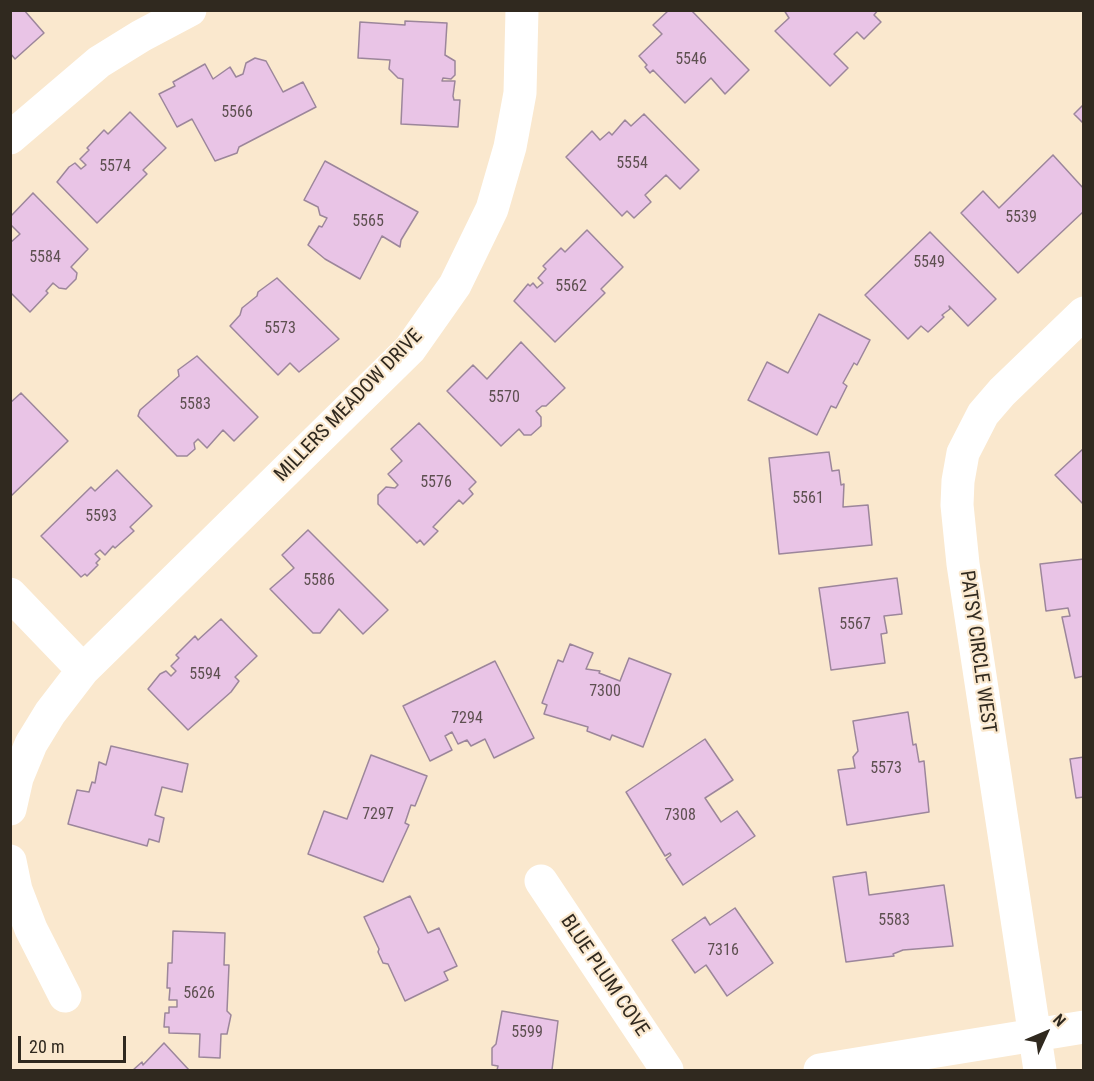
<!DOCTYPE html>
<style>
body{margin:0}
#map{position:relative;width:1094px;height:1081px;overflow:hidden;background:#fae8ce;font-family:"Roboto Condensed",sans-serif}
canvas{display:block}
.frame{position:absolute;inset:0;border:12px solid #30291f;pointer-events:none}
.north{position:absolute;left:1016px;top:1003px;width:60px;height:60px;-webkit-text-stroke:4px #fae8ce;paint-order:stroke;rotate:46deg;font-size:16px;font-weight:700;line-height:24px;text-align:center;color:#30291f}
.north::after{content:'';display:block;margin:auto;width:21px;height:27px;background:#30291f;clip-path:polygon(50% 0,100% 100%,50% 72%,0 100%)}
.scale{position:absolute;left:18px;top:1036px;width:108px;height:27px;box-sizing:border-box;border:3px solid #30291f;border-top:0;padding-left:8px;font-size:18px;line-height:21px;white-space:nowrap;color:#30291f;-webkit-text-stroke:4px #fae8ce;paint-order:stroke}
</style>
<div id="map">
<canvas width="1094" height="1081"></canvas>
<div class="frame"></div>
<div class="north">N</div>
<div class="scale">20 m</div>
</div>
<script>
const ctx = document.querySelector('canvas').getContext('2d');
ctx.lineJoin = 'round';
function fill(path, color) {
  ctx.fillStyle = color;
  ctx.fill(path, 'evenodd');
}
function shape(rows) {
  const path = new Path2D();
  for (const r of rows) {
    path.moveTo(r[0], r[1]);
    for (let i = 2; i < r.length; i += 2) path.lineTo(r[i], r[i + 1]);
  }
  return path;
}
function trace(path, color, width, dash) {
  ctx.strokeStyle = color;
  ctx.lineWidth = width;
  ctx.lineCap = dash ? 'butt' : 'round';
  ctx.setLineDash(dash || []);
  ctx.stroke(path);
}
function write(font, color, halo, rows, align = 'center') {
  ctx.font = font + ' "Roboto Condensed",sans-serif';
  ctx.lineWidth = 4.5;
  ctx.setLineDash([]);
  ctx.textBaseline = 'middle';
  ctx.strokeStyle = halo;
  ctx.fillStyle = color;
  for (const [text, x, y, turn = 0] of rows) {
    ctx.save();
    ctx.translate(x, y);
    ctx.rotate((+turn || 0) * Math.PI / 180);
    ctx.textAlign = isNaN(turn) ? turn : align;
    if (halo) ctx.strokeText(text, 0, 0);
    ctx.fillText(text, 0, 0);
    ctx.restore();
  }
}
const building = shape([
 [10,10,24,10,44,33,15,59,10,53,10,10],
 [669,10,691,10,749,70,725,94,711,78,685,103,653,70,650,73,645,67,647,65,639,56,662,34,653,25,669,10],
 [878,10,874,15,881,22,864,39,857,32,834,54,848,68,830,86,775,31,789,18,784,10,878,10],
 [405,21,447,23,445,55,455,61,455,75,451,79,443,78,442,81,455,81,453,96,454,100,460,100,458,127,401,124,403,79,398,78,389,69,390,60,358,58,360,22,405,25,405,21],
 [255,58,266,61,283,92,303,82,316,107,239,147,237,153,215,161,192,119,177,127,159,94,175,86,173,82,205,64,213,79,230,67,236,77,243,74,246,63,255,58],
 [1084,104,1084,124,1074,114,1084,104],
 [130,112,166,148,143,170,147,174,97,223,57,182,69,167,75,163,81,169,86,165,80,159,89,150,87,148,104,130,108,134,130,112],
 [644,114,699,170,680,189,666,175,645,195,651,202,634,218,627,211,622,216,566,157,592,131,600,140,609,132,612,135,625,120,631,126,644,114],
 [1053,155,1084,189,1084,211,1018,273,961,213,983,191,999,208,1053,155],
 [325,161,418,212,401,240,400,247,382,236,360,279,325,259,308,245,319,226,322,227,327,218,320,215,318,207,304,200,325,161],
 [33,193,88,249,71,267,77,273,76,279,66,289,59,288,53,283,46,291,48,293,30,312,10,292,10,243,20,234,10,224,10,217,33,193],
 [587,230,623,267,601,289,605,293,555,342,514,301,528,284,530,286,533,283,537,288,543,283,538,278,546,269,543,266,561,248,565,252,587,230],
 [930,232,996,299,968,326,949,306,950,309,942,315,944,317,928,332,921,326,908,339,865,295,930,232],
 [277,278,339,339,299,372,290,363,278,375,230,326,240,315,242,308,257,296,258,292,277,278],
 [819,314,870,340,857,365,854,363,843,383,847,386,836,408,831,406,817,435,748,400,767,362,788,373,819,314],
 [521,342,565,388,546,406,542,406,536,411,541,417,541,426,531,435,524,435,519,429,501,446,447,391,473,365,487,379,521,342],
 [197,356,258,417,234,441,223,430,207,448,198,439,194,443,195,449,187,456,177,456,138,416,140,410,179,376,178,370,197,356],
 [21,393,68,441,10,497,10,403,21,393],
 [419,423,476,482,469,489,473,494,463,504,459,500,433,527,438,531,424,545,420,540,417,543,378,504,378,495,386,487,395,488,398,485,388,474,402,461,391,449,419,423],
 [1084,448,1084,505,1055,475,1084,448],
 [829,452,832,471,839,470,841,485,844,484,843,507,868,505,872,545,779,554,769,458,829,452],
 [117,470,152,506,130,527,134,531,115,548,113,546,105,555,100,550,95,554,100,559,96,563,98,565,87,576,85,574,81,577,41,536,91,487,95,491,117,470],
 [308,530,388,610,363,634,339,609,320,633,313,633,270,589,294,568,282,555,308,530],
 [1084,559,1084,676,1075,678,1062,617,1070,616,1068,608,1046,611,1040,564,1084,559],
 [897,578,902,614,884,616,887,633,881,634,885,663,831,670,819,588,897,578],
 [221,619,257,656,235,677,239,681,231,692,188,730,148,689,160,674,166,671,171,676,176,671,171,666,179,658,176,655,195,636,198,640,221,619],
 [570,644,593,653,586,669,600,671,599,673,620,681,629,658,671,674,643,747,612,735,610,740,587,731,588,727,544,714,547,705,542,703,558,660,563,662,570,644],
 [495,661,534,738,494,758,485,739,471,746,467,740,458,744,452,732,445,736,452,750,430,761,403,706,495,661],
 [908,712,913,745,916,744,919,762,924,761,929,812,847,825,838,770,855,768,853,757,858,751,853,721,908,712],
 [705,739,733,780,705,798,721,822,737,811,755,836,683,885,666,859,671,855,670,853,665,856,626,792,705,739],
 [111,746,188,764,182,792,162,787,155,815,164,818,159,842,149,839,147,846,68,824,77,790,89,792,92,782,95,783,99,762,106,765,111,746],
 [371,755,427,776,415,806,411,805,405,823,409,825,383,882,308,854,324,811,347,819,371,755],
 [1084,757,1084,797,1076,798,1070,759,1084,757],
 [866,872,869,895,944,885,953,946,903,950,893,954,894,956,846,962,833,877,866,872],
 [410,896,428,933,439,928,457,966,444,972,448,980,405,1001,388,964,383,963,378,952,379,949,364,917,410,896],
 [735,908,773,963,727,996,706,965,695,973,672,940,705,917,710,925,735,908],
 [173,931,225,933,224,965,229,965,227,1011,231,1015,227,1034,221,1034,220,1058,199,1057,200,1034,169,1033,169,1027,164,1027,165,1013,169,1013,169,1007,177,1007,177,1000,169,1000,170,988,167,988,168,963,172,963,173,931],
 [502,1011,558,1021,552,1070,497,1070,498,1066,492,1065,492,1048,496,1044,502,1011],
 [164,1043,189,1070,133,1070,142,1062,143,1065,164,1043]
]);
const minor = shape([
 [10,138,99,62,141,36,190,10],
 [10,594,83,670],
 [10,809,17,778,31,744,50,713,83,670,410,349,455,285,492,209,510,147,520,93,522,10],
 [10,861,16,890,31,929,65,996],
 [541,881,667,1070],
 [820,1070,1084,1027],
 [1040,1070,963,564,957,505,958,481,963,453,983,414,1002,392,1084,313]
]);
const numberNames = [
 ["5546",691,60],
 ["5566",237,113],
 ["5554",632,164],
 ["5574",115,167],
 ["5539",1021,218],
 ["5565",368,222],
 ["5584",45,258],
 ["5549",929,263],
 ["5562",571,287],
 ["5573",280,329],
 ["5570",504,398],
 ["5583",195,405],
 ["5576",436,483],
 ["5561",808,499],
 ["5593",101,517],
 ["5586",319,581],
 ["5567",855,625],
 ["5594",205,675],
 ["7300",605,692],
 ["7294",467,719],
 ["5573",886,769],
 ["7297",378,815],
 ["7308",680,816],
 ["5583",894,921],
 ["7316",723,951],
 ["5626",199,994],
 ["5599",527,1033]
];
const streetNames = [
 ["MILLERS MEADOW DRIVE",349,406,-46],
 ["PATSY CIRCLE WEST",977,652,82],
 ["BLUE PLUM COVE",604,976,56]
];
fill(building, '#e9c4e6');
trace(building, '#9c869b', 1.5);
trace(minor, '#fff', 33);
write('16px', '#5e5051', null, numberNames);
write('20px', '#30291f', '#fae8ce', streetNames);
</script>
